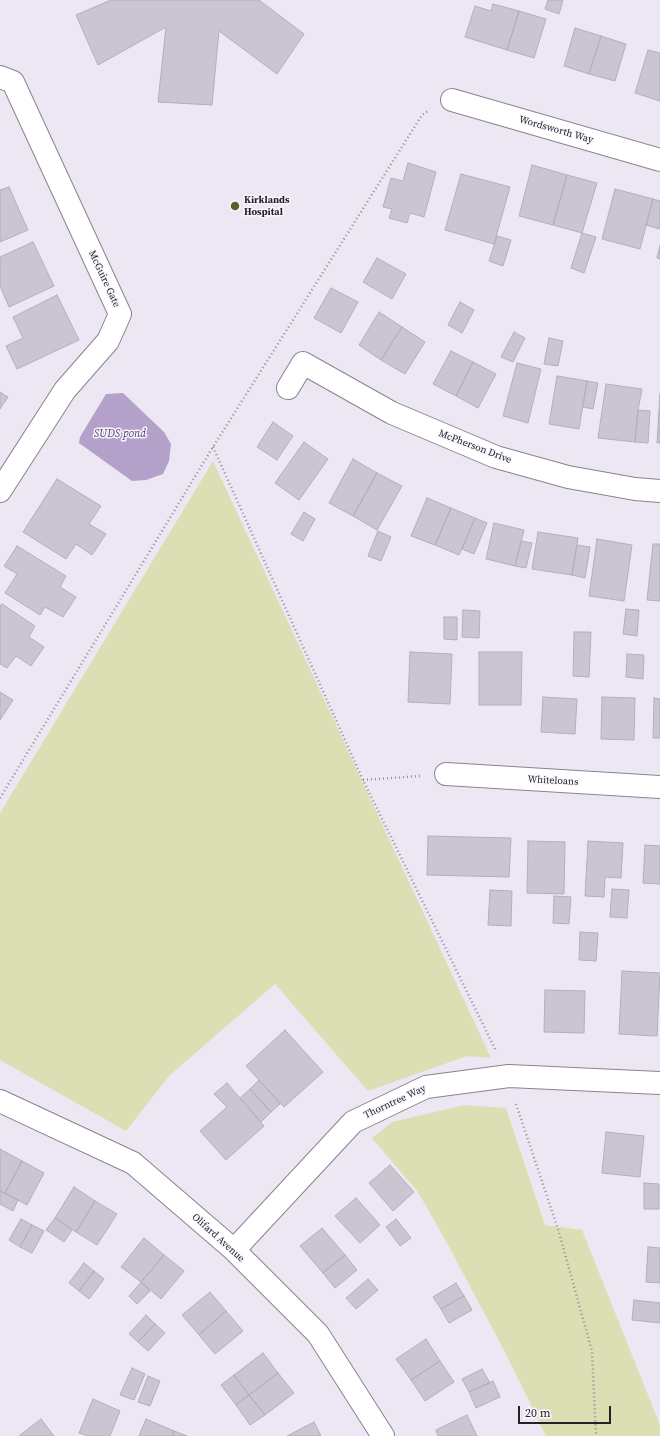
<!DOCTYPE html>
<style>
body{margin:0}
#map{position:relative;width:660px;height:1436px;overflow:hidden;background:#ede7f4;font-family:"Source Serif 4",serif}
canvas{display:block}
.scale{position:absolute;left:518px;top:1406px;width:93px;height:18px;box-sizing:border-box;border:2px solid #242227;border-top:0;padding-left:5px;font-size:12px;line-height:14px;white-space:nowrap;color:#242227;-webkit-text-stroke:3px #f9f6fe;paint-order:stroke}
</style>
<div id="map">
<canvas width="660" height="1436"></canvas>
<div class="scale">20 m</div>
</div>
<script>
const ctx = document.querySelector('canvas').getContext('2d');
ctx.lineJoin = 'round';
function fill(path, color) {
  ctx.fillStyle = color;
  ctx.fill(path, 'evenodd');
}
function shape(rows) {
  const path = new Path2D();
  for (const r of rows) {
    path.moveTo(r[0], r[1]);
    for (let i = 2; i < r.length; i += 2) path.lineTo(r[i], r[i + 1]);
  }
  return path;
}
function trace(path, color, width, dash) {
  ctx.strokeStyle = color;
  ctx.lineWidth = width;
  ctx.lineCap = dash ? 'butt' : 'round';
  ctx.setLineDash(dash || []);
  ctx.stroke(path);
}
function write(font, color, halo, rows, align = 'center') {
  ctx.font = font + ' "Source Serif 4",serif';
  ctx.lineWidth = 3;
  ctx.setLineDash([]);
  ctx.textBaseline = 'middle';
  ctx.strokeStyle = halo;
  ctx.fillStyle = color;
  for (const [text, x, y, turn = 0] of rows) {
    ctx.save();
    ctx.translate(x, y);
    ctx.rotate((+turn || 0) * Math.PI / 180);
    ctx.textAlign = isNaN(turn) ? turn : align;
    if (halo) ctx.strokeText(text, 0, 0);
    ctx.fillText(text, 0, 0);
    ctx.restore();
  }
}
const green = shape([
 [213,461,491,1058,467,1056,368,1091,275,984,169,1076,126,1131,0,1060,0,813],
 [464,1105,506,1108,545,1225,582,1230,660,1425,660,1436,546,1436,506,1354,447,1243,418,1192,372,1138,392,1122]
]);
const water = shape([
 [123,393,164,432,171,444,169,461,163,474,146,480,132,481,79,443,80,437,106,394]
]);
const building = shape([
 [111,0,259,0,304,34,277,74,219,31,212,105,158,102,166,27,98,65,76,15,111,0],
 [548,0,563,0,559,14,545,9,548,0],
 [493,4,519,11,507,50,465,37,475,6,491,11,493,4],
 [519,11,546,19,534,58,507,50,519,11],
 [575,28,601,36,589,74,564,66,575,28],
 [601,36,626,44,615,81,589,74,601,36],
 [648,50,660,53,660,101,635,93,648,50],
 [408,163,436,172,424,217,410,213,407,223,389,218,392,209,383,207,391,178,403,181,408,163],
 [532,165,567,175,553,225,519,216,532,165],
 [461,174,510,187,494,244,445,230,461,174],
 [567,175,597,183,582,233,553,225,567,175],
 [9,187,28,230,0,242,0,190,9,187],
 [615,189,653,199,640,249,602,239,615,189],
 [653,199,660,201,660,224,659,229,646,225,653,199],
 [582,233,596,237,584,273,571,268,582,233],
 [497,236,511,240,503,266,489,261,497,236],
 [33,242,54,286,9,307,0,286,0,257,33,242],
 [660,246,660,259,657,258,660,246],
 [377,258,406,274,392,299,363,282,377,258],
 [331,288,358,302,341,333,314,318,331,288],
 [57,295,79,340,17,369,6,346,23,338,13,317,57,295],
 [460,302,474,310,462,333,448,325,460,302],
 [379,312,402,327,381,360,359,345,379,312],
 [402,327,425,342,405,374,381,360,402,327],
 [514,332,525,338,513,362,501,357,514,332],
 [549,338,563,341,558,366,544,364,549,338],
 [451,351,473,362,456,396,433,384,451,351],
 [473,362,496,374,478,408,456,396,473,362],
 [517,363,541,369,528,423,503,416,517,363],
 [557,376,587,381,579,429,549,424,557,376],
 [587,381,598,383,593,409,583,407,587,381],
 [606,384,642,389,638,410,635,442,598,438,606,384],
 [0,392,8,397,0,409,0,392],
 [660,394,660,443,657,443,660,394],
 [638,410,650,411,648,443,635,442,638,410],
 [273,422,293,436,277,460,257,447,273,422],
 [304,442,328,459,299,500,275,483,304,442],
 [353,459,377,473,353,516,329,503,353,459],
 [377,473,402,486,377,530,353,516,377,473],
 [57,479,101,506,89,524,106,534,92,555,76,544,66,559,23,532,57,479],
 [427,498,451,508,435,545,411,536,427,498],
 [451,508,475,518,459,555,435,545,451,508],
 [304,512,315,519,303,541,291,534,304,512],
 [475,518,487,523,474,554,462,549,475,518],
 [494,523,524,530,515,566,486,559,494,523],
 [378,531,391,537,381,561,368,556,378,531],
 [538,532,578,538,572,575,532,569,538,532],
 [597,539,632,545,624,601,589,596,597,539],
 [521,541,532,543,526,568,515,566,521,541],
 [653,544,660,544,660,601,647,600,653,544],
 [577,545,590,547,585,578,572,575,577,545],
 [17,546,66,576,60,587,76,597,63,617,45,607,40,615,5,593,17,574,4,566,17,546],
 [2,604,35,626,29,637,44,647,31,666,16,656,7,668,0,664,0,606,2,604],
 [626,609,639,610,637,636,623,634,626,609],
 [463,610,480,611,479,638,462,637,463,610],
 [444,617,457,617,457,640,444,639,444,617],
 [574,632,591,632,589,677,573,676,574,632],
 [410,652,452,654,450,704,408,702,410,652],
 [479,652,522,652,521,705,479,705,479,652],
 [627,654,644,655,643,679,626,677,627,654],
 [0,692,13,700,0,720,0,692],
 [543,697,577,699,575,734,541,732,543,697],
 [602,697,635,698,634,740,601,739,602,697],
 [654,698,660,699,660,738,653,738,654,698],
 [428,836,511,838,509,877,427,875,428,836],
 [528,841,565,842,564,894,527,893,528,841],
 [588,841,623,843,621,878,605,877,604,897,585,896,588,841],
 [645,845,660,846,660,884,643,883,645,845],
 [612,889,629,890,627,918,610,917,612,889],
 [490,890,512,891,511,926,488,925,490,890],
 [554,896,571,897,569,924,553,923,554,896],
 [580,932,598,933,596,961,579,960,580,932],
 [622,971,660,973,657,1036,619,1034,622,971],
 [545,990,585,991,584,1033,544,1032,545,990],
 [285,1030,323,1072,284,1107,246,1066,285,1030],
 [259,1080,280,1104,271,1112,250,1089,259,1080],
 [227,1083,264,1126,226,1160,200,1131,227,1107,214,1094,227,1083],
 [250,1089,271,1112,261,1122,240,1098,250,1089],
 [606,1132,644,1136,640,1177,602,1173,606,1132],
 [0,1149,22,1161,5,1193,0,1191,0,1149],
 [22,1161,44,1173,27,1205,5,1193,22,1161],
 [390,1165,414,1192,393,1211,369,1183,390,1165],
 [644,1183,659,1184,659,1209,644,1209,644,1183],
 [74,1187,95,1201,76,1232,55,1218,74,1187],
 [0,1191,18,1200,13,1211,0,1204,0,1191],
 [356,1198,380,1225,360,1243,335,1216,356,1198],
 [95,1201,117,1214,97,1245,76,1232,95,1201],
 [55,1218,72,1230,64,1242,46,1230,55,1218],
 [21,1219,32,1225,20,1247,9,1240,21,1219],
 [396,1219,411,1238,400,1246,386,1227,396,1219],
 [32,1225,44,1231,32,1253,20,1247,32,1225],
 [322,1228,345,1255,323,1273,300,1246,322,1228],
 [144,1238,164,1255,141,1282,121,1267,144,1238],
 [648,1247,660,1248,660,1283,646,1282,648,1247],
 [164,1255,184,1271,161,1299,141,1282,164,1255],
 [345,1255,357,1270,335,1288,323,1273,345,1255],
 [84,1263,94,1271,79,1291,69,1283,84,1263],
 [94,1271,104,1279,89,1299,79,1291,94,1271],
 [368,1279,378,1290,356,1309,346,1298,368,1279],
 [141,1282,150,1291,137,1304,129,1296,141,1282],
 [456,1283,464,1296,441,1309,433,1297,456,1283],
 [210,1292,226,1311,199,1335,182,1315,210,1292],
 [464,1296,472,1310,449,1323,441,1309,464,1296],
 [634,1300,660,1303,660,1323,632,1320,634,1300],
 [226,1311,243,1331,215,1354,199,1335,226,1311],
 [146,1315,155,1324,138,1342,129,1334,146,1315],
 [155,1324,165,1333,148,1351,138,1342,155,1324],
 [426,1339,440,1361,411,1380,396,1359,426,1339],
 [263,1353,278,1373,249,1395,234,1375,263,1353],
 [440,1361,454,1382,425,1401,411,1380,440,1361],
 [132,1368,145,1374,134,1400,120,1395,132,1368],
 [482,1369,490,1383,469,1392,462,1379,482,1369],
 [278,1373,294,1393,265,1415,249,1395,278,1373],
 [234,1375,249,1395,236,1405,221,1385,234,1375],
 [148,1376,160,1381,150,1406,138,1402,148,1376],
 [493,1381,500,1397,476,1408,469,1392,493,1381],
 [249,1395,265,1415,250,1425,236,1405,249,1395],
 [93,1399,120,1411,110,1436,88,1436,79,1433,93,1399],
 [467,1415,477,1436,438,1436,436,1430,467,1415],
 [41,1419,54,1436,19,1436,41,1419],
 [146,1419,174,1431,172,1436,139,1436,146,1419],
 [314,1422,321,1436,287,1436,314,1422],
 [174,1431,187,1436,172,1436,174,1431]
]);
const path = shape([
 [213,447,363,780,496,1051],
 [363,780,420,776],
 [0,798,213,447,422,115,428,111],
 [516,1104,558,1229,592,1351,596,1436]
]);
const street = shape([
 [0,77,13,82,120,314,108,341,65,390,0,491],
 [452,100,660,160],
 [288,388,303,363,392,413,496,457,568,477,635,489,660,491],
 [446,774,660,787],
 [0,1101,133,1163,234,1250,318,1334,383,1436],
 [234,1250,353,1122,426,1087,509,1076,660,1083]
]);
const markers = [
 [235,206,5,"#5c5f2d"]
];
const streetNames = [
 ["Wordsworth Way",556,130,16],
 ["McGuire Gate",104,279,65],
 ["McPherson Drive",475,447,21],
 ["Whiteloans",553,781,3],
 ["Thorntree Way",395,1102,-25],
 ["Olifard Avenue",218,1238,42]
];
const poiNames = [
 ["Kirklands",244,200],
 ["Hospital",244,212]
];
const waterNames = [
 ["SUDS pond",120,434]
];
fill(green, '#dbdfb3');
fill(water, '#b3a1c9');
fill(building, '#cbc5d2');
trace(building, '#b3aeba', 1);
trace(street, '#89838f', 24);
trace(path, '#938f98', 2.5, [1, 3]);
trace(street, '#fff', 22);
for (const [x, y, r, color] of markers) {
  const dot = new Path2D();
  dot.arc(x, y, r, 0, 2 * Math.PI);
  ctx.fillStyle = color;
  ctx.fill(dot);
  trace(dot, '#f9f6fe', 1.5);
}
write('10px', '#242227', '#f9f6fe', streetNames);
write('bold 10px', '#242227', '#f9f6fe', poiNames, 'left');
write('italic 11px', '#52386d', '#f9f6fe', waterNames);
</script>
